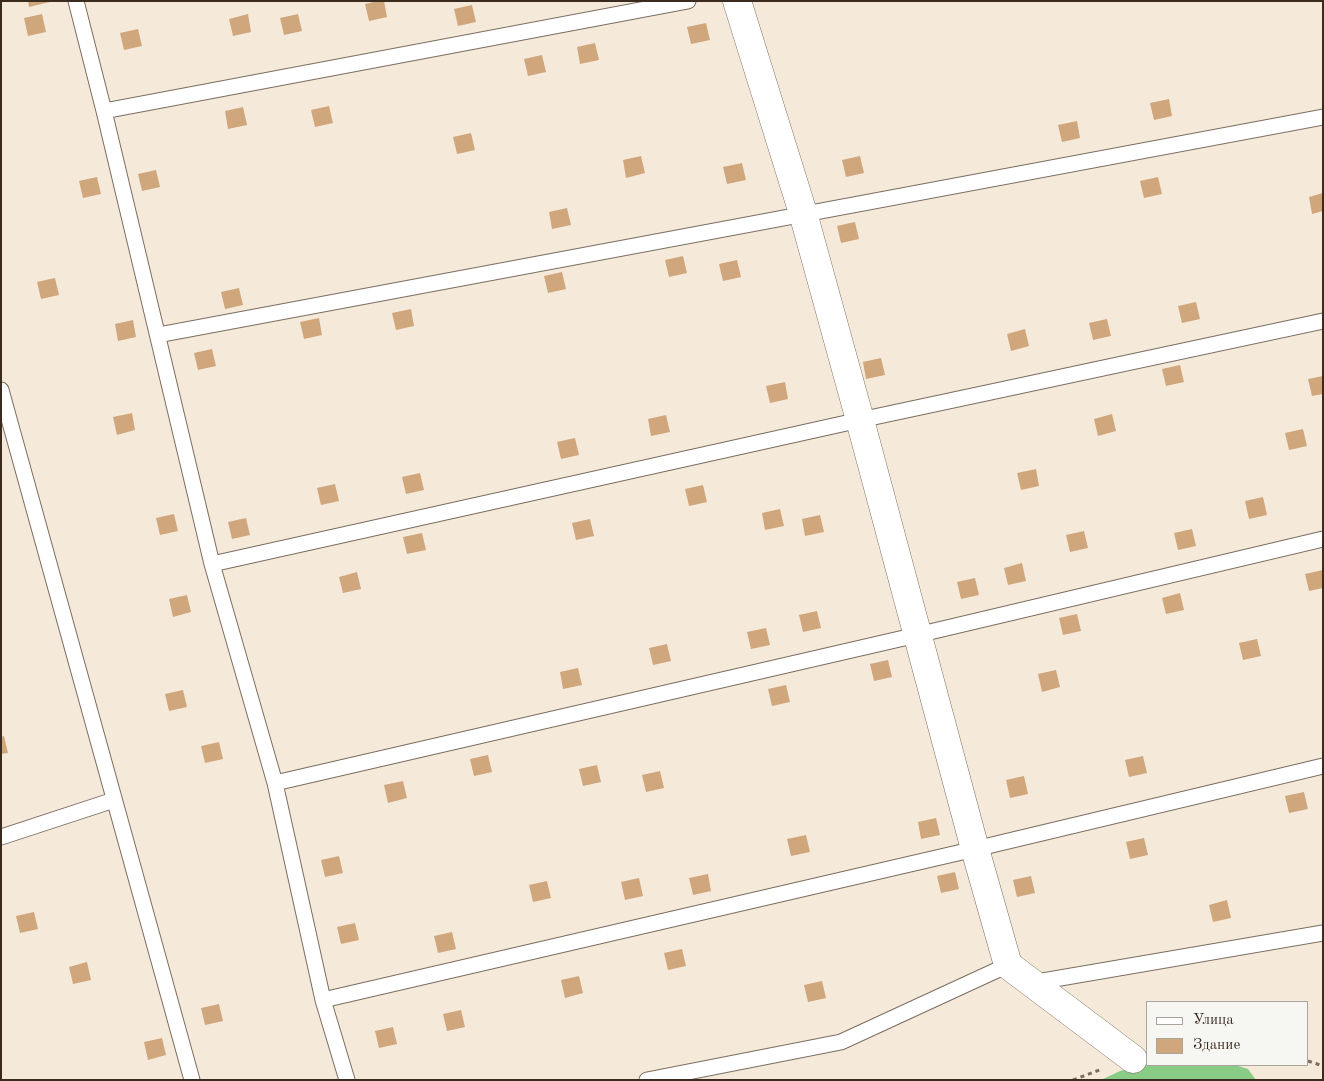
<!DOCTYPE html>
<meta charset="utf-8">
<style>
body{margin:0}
#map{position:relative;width:1324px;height:1081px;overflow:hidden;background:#f5eada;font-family:"Old Standard TT",serif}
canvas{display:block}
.frame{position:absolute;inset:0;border:2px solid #3b2a1e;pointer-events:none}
.legend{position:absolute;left:1146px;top:1001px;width:162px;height:65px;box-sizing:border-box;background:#f6f6f2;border:1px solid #aba49d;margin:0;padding:6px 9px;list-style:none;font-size:15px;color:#3b2a1e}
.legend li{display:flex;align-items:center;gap:10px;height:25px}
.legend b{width:25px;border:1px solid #aba49d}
</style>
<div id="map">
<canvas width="1324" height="1081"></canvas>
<div class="frame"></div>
<ul class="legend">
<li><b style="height:6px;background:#fff"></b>Улица</li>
<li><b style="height:14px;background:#d0a67d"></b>Здание</li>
</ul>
</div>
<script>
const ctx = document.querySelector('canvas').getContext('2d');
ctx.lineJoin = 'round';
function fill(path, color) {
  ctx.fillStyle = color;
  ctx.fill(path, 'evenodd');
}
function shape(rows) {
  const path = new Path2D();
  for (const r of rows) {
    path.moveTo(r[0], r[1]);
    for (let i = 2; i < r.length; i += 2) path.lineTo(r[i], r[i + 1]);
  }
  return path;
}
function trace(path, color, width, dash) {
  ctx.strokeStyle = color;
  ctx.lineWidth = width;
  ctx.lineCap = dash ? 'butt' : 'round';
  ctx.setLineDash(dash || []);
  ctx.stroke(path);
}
const green = shape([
 [1148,1064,1235,1065,1248,1069,1256,1080,1101,1080,1120,1071]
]);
const building = shape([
 [28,1,50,1,50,2,29,7],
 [378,1,384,1,387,17,369,21,365,4],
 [472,5,476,22,458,26,454,9],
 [42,14,46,32,28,36,24,18],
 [248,14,251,32,233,36,229,19],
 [298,14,302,31,284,35,280,18],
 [706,23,710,40,691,44,687,27],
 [138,29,142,46,124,50,120,33],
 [595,43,599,60,580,64,577,47],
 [542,55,546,72,528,76,524,59],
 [1169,99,1172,116,1154,120,1150,103],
 [329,106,333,123,315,127,311,110],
 [243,107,247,125,228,129,225,111],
 [1077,121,1080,138,1062,142,1058,125],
 [471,133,475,150,457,154,453,137],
 [641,156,645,173,626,178,623,160],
 [860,156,864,173,846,177,842,160],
 [742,163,746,180,727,184,723,167],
 [156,170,160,187,142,191,138,174],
 [97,177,101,194,83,198,79,181],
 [1158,177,1162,194,1144,198,1140,181],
 [1323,193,1323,211,1312,214,1309,197],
 [567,208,571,225,552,229,549,212],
 [855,222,859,239,841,243,837,226],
 [683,256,687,273,669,277,665,260],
 [737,260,741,277,723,281,719,264],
 [562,272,566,289,548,293,544,276],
 [55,278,59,295,41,299,37,282],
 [239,288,243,305,225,309,221,292],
 [1196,302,1200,319,1182,323,1178,306],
 [411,309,414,326,396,330,392,313],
 [319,318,322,335,304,339,300,322],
 [1107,319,1111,336,1093,340,1089,323],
 [133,320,136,337,118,341,115,324],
 [1025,329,1029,346,1011,351,1007,334],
 [212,349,216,366,198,370,194,353],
 [881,358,885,375,866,379,863,362],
 [1180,365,1184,382,1166,386,1162,369],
 [1323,376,1323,394,1312,396,1308,379],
 [785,382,788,399,770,403,766,386],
 [132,413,135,430,117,435,113,417],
 [1112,414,1116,431,1098,436,1094,419],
 [666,415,670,432,651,436,648,419],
 [1303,429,1307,446,1289,450,1285,433],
 [575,438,579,455,561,459,557,442],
 [1036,469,1039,486,1021,490,1017,473],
 [420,473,424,490,406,494,402,477],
 [335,484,339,501,321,505,317,488],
 [703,485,707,502,689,506,685,489],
 [1263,497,1267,515,1249,519,1245,501],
 [780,509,784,526,765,530,762,513],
 [174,514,178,531,160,535,156,518],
 [820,515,824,532,805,536,802,519],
 [246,518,250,535,232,539,228,522],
 [590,519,594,536,576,540,572,523],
 [1192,529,1196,546,1178,550,1174,533],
 [1084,531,1088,548,1070,552,1066,535],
 [422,533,426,550,407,554,403,537],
 [1022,563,1026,581,1008,585,1004,568],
 [1323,570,1323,588,1309,591,1305,574],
 [357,572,361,589,343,593,339,577],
 [975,578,979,595,961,599,957,582],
 [1180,593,1184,610,1166,614,1162,598],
 [187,595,191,612,173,617,169,599],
 [817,611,821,628,803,632,799,615],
 [1077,614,1081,631,1063,635,1059,618],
 [766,628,770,645,751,649,747,632],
 [1257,639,1261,656,1243,660,1239,643],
 [667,644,671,661,653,665,649,648],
 [888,660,892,677,874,681,870,664],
 [578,668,582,685,563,689,560,672],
 [1056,670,1060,687,1042,692,1038,674],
 [786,685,790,702,772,706,768,689],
 [183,690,187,707,169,711,165,694],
 [4,736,8,753,1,754,1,737],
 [219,742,223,759,205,763,201,746],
 [488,755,492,772,474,776,470,759],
 [1143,756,1147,773,1129,777,1125,760],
 [597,765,601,782,583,786,579,769],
 [660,771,664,788,646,792,642,775],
 [1024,776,1028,794,1010,798,1006,780],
 [403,781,407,798,388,803,384,785],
 [1304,792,1308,809,1289,813,1285,796],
 [936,818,940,835,921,839,918,822],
 [806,835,810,852,791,856,787,839],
 [1144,838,1148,855,1130,859,1126,842],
 [339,856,343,873,325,877,321,860],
 [955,872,959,889,941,893,937,876],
 [708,874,711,891,693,895,689,878],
 [1031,876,1035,893,1017,897,1013,880],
 [639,878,643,896,625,900,621,882],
 [547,881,551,898,533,902,529,885],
 [1227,900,1231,918,1213,922,1209,905],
 [34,912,38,929,20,933,16,916],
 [355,923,359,940,341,944,337,927],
 [452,932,456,949,438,953,434,936],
 [682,949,686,966,668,970,664,953],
 [87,962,91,980,73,984,69,967],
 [579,976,583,993,565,998,561,980],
 [822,981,826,998,808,1002,804,985],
 [219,1004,223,1021,205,1025,201,1008],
 [461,1010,465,1027,447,1031,443,1014],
 [393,1027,397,1044,379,1048,375,1031],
 [162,1038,166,1055,148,1060,144,1042]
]);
const path = shape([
 [1308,1061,1323,1066],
 [1073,1080,1102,1069]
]);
const lane = shape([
 [76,1,104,111,212,564,275,783,323,1000,347,1080],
 [104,111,688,1],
 [158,335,1323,117],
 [1,390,192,1080],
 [212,564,860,420,1323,321],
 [275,783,917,635,1323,539],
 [1,837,114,800],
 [1031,983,1323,933],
 [323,1000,975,849,1323,766],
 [647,1080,841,1042,1008,965]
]);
const street = shape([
 [737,1,803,213,860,420,975,849,1008,965,1133,1059]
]);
fill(green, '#88cc86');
fill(building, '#d0a67d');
trace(lane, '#7c6d60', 17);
trace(street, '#7c6d60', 29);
trace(path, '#7c6d60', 3, [4, 4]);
trace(lane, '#fff', 15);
trace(street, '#fff', 28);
</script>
